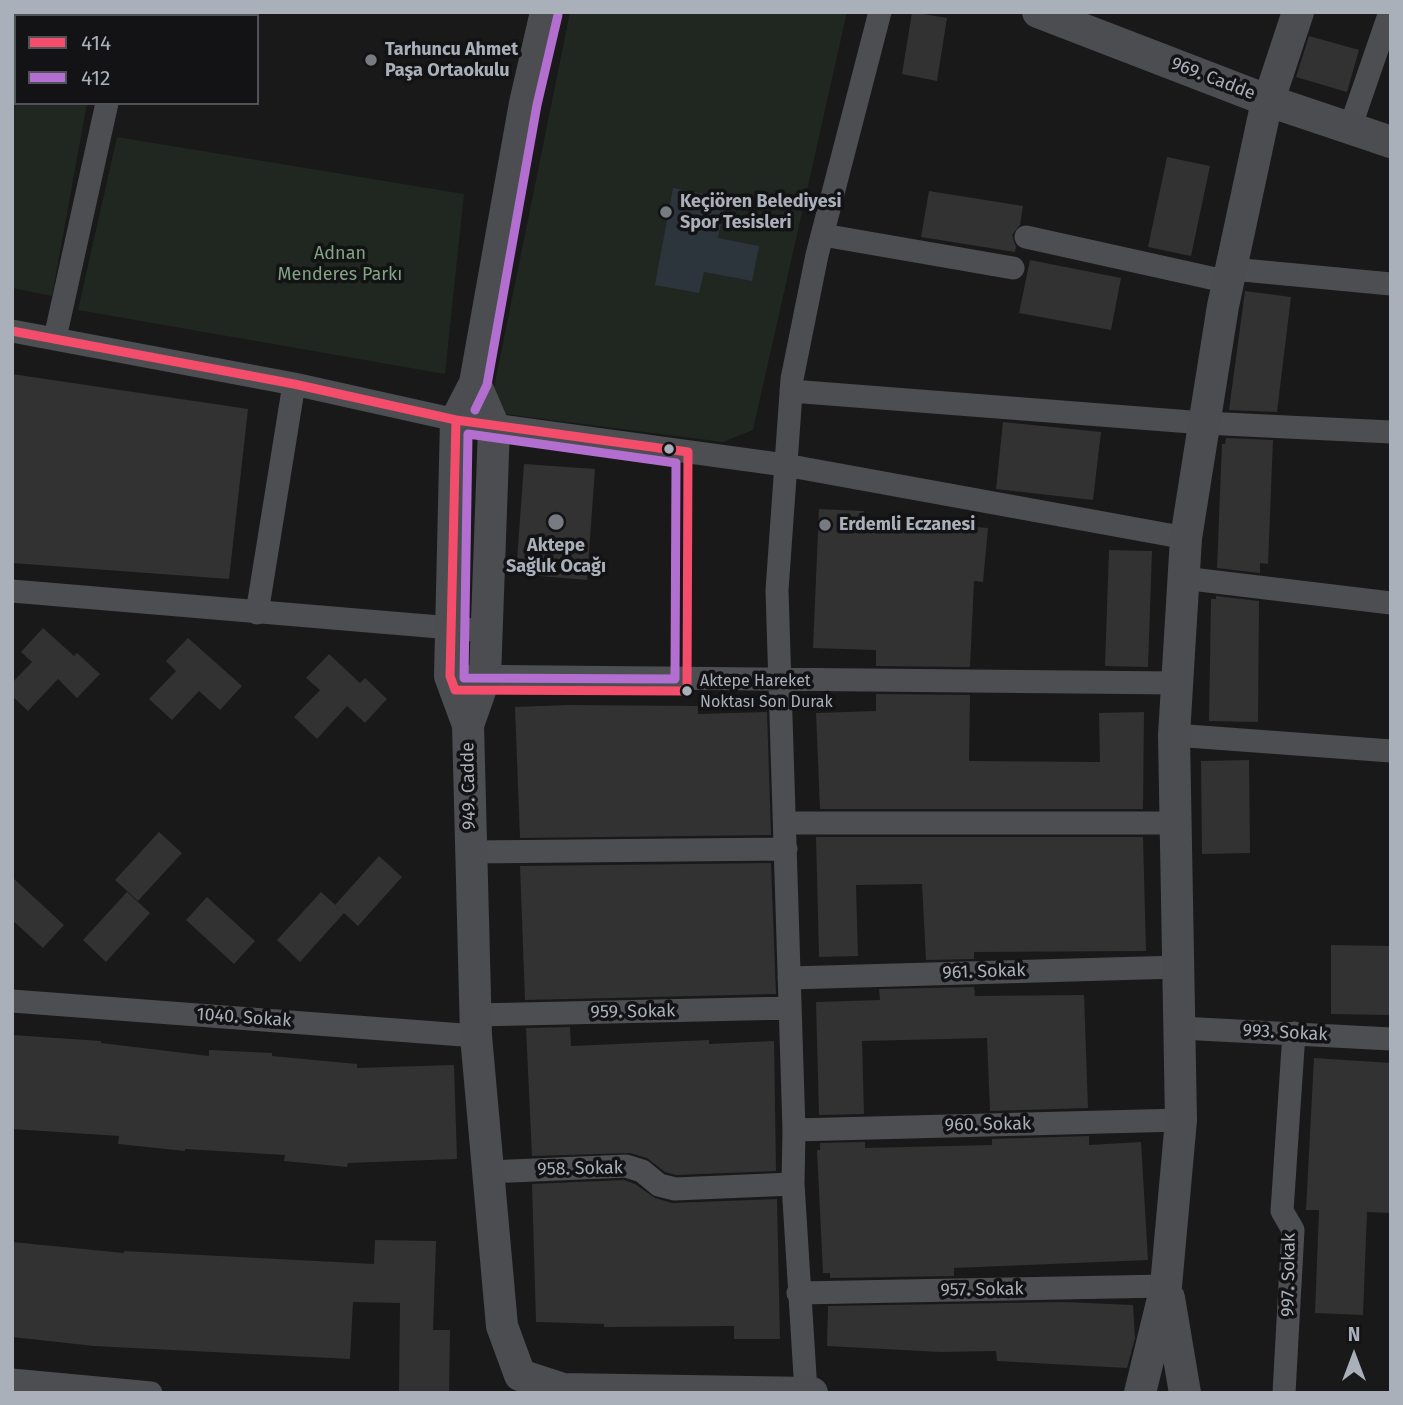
<!DOCTYPE html>
<meta charset="utf-8">
<style>
body{margin:0}
#map{position:relative;width:1403px;height:1405px;overflow:hidden;background:#191919;font-family:"Fira Sans",sans-serif}
canvas{display:block}
.frame{position:absolute;inset:0;border:14px solid #aab0ba;pointer-events:none}
.legend{position:absolute;left:14px;top:14px;width:245px;height:91px;box-sizing:border-box;background:#131315;border:2px solid #4f5257;margin:0;padding:9px 12px;list-style:none;font-size:21px;color:#aab0ba}
.legend li{display:flex;align-items:center;gap:14px;height:35px}
.legend b{width:35px;border:2px solid #4f5257}
.north{position:absolute;left:1319px;top:1321px;width:70px;height:70px;-webkit-text-stroke:5px #131315;paint-order:stroke;rotate:0deg;font-size:19px;font-weight:700;line-height:28px;text-align:center;color:#aab0ba}
.north::after{content:'';display:block;margin:auto;width:24px;height:32px;background:#aab0ba;clip-path:polygon(50% 0,100% 100%,50% 72%,0 100%)}
</style>
<div id="map">
<canvas width="1403" height="1405"></canvas>
<div class="frame"></div>
<ul class="legend">
<li><b style="height:9px;background:#f44d6c"></b>414</li>
<li><b style="height:9px;background:#b36fd0"></b>412</li>
</ul>
<div class="north">N</div>
</div>
<script>
const ctx = document.querySelector('canvas').getContext('2d');
ctx.lineJoin = 'round';
function fill(path, color) {
  ctx.fillStyle = color;
  ctx.fill(path, 'evenodd');
}
function shape(rows) {
  const path = new Path2D();
  for (const r of rows) {
    path.moveTo(r[0], r[1]);
    for (let i = 2; i < r.length; i += 2) path.lineTo(r[i], r[i + 1]);
  }
  return path;
}
function trace(path, color, width, dash) {
  ctx.strokeStyle = color;
  ctx.lineWidth = width;
  ctx.lineCap = dash ? 'butt' : 'round';
  ctx.setLineDash(dash || []);
  ctx.stroke(path);
}
function write(font, color, halo, rows, align = 'center') {
  ctx.font = font + ' "Fira Sans",sans-serif';
  ctx.lineWidth = 7;
  ctx.setLineDash([]);
  ctx.textBaseline = 'middle';
  ctx.strokeStyle = halo;
  ctx.fillStyle = color;
  for (const [text, x, y, turn = 0] of rows) {
    ctx.save();
    ctx.translate(x, y);
    ctx.rotate((+turn || 0) * Math.PI / 180);
    ctx.textAlign = isNaN(turn) ? turn : align;
    if (halo) ctx.strokeText(text, 0, 0);
    ctx.fillText(text, 0, 0);
    ctx.restore();
  }
}
const green = shape([
 [570,12,847,12,753,430,723,442,489,412],
 [12,45,16,45,16,103,87,103,52,296,12,288],
 [117,137,464,194,445,374,78,310]
]);
const water = shape([
 [673,188,726,198,718,238,759,246,752,281,704,272,699,293,655,285]
]);
const building = shape([
 [912,12,947,18,937,81,902,74],
 [1309,36,1359,50,1347,92,1296,77],
 [1167,157,1210,166,1191,256,1148,247],
 [929,191,1023,206,1020,225,1012,235,1016,247,1015,252,921,237],
 [1030,260,1121,278,1111,330,1019,313],
 [1245,291,1291,297,1277,412,1229,410],
 [12,374,248,409,229,579,12,563],
 [1003,422,1101,432,1093,500,996,489],
 [1226,438,1273,440,1268,564,1260,563,1260,573,1217,568,1222,444,1225,444],
 [524,464,595,469,587,580,516,574],
 [819,509,864,511,863,517,988,528,983,582,974,581,970,667,876,666,876,650,813,648],
 [1109,550,1152,551,1148,667,1105,666],
 [1216,596,1259,601,1258,722,1209,721,1211,599,1216,599],
 [43,628,74,656,77,653,100,674,77,698,58,679,28,711,12,696,12,683,32,662,21,652],
 [188,638,242,686,220,710,199,691,172,720,149,699,176,671,166,661],
 [329,654,360,683,365,678,387,699,365,723,347,706,317,739,294,717,320,690,306,678],
 [876,694,970,695,969,761,1100,762,1099,713,1144,712,1143,809,820,809,816,713,876,711],
 [569,705,698,706,698,714,767,712,771,835,520,838,515,707],
 [1249,760,1250,853,1202,854,1201,761],
 [159,832,182,853,138,901,115,880],
 [816,837,1143,837,1146,951,974,952,974,959,926,960,922,884,856,885,858,956,819,957],
 [379,856,402,877,358,926,344,913,300,962,277,940,321,892,343,912,335,905],
 [771,863,776,994,525,1000,520,866],
 [12,877,64,925,43,948,12,920],
 [127,892,150,913,106,962,83,940],
 [207,897,255,941,234,964,186,920],
 [1331,945,1391,946,1391,1015,1331,1014],
 [974,987,975,996,1084,995,1088,1108,990,1111,987,1038,862,1041,864,1114,819,1115,816,1002,880,1000,879,989],
 [570,1027,571,1046,709,1040,709,1044,774,1041,776,1171,676,1175,665,1172,647,1158,630,1153,532,1156,526,1028],
 [12,1035,101,1041,101,1043,209,1056,209,1050,272,1053,272,1056,357,1064,357,1068,454,1065,457,1159,348,1163,347,1167,284,1161,285,1155,185,1149,185,1151,118,1144,119,1136,12,1129],
 [1314,1058,1391,1063,1391,1213,1367,1212,1363,1315,1315,1313,1319,1210,1306,1210],
 [1089,1136,1089,1145,1141,1142,1148,1260,954,1268,954,1276,830,1278,830,1273,823,1273,817,1150,820,1150,820,1143,865,1142,865,1148,992,1145,992,1139],
 [624,1180,635,1184,655,1198,672,1203,777,1199,780,1339,734,1339,734,1326,604,1327,604,1324,536,1322,532,1184],
 [375,1240,436,1241,433,1330,450,1330,449,1392,399,1391,400,1303,353,1302,350,1359,94,1346,12,1337,12,1242,124,1253,124,1251,374,1264],
 [1063,1302,1133,1305,1135,1338,1127,1368,997,1361,996,1351,941,1352,827,1346,828,1306]
]);
const street = shape([
 [126,16,127,12],
 [1350,128,1390,12],
 [823,235,1013,268],
 [1026,237,1229,282],
 [1232,269,1391,284],
 [12,331,294,384,456,420,785,465,1186,538],
 [55,338,107,103],
 [791,391,1204,423,1391,432],
 [1183,578,1391,603],
 [12,591,487,631],
 [257,613,294,384],
 [450,676,1177,683],
 [1174,735,1391,751],
 [785,823,1176,823],
 [471,852,786,849],
 [789,978,1179,967],
 [12,1001,476,1036],
 [476,1015,790,1008],
 [1180,1028,1391,1039],
 [794,1130,1181,1120],
 [488,1172,626,1166,642,1171,659,1185,675,1189,793,1184],
 [798,1293,1166,1286],
 [12,1380,151,1393],
 [806,1392,793,1184,794,1130,777,590,792,379,817,255,880,12],
 [1284,1393,1293,1230,1282,1211,1294,1033]
]);
const secondary = shape([
 [546,12,525,103,475,383,494,427,485,677,468,725,476,1036,502,1326,520,1375,563,1389,812,1393],
 [1038,12,1269,101,1391,142],
 [468,725,450,676,456,420,475,383],
 [1169,1298,1185,1393],
 [1140,1393,1166,1286,1181,1120,1174,735,1186,538,1223,306,1264,115,1298,12]
]);
const bus1 = shape([
 [12,331,294,384,456,420],
 [456,420,688,452,687,691,455,690,450,676,456,420]
]);
const bus2 = shape([
 [475,410,487,385,537,105,558,15],
 [468,434,676,463,675,679,464,678,468,434]
]);
const markers = [
 [371,60,7,"#777b82"],
 [666,212,7,"#777b82"],
 [669,449,6,"#aab0ba"],
 [556,522,9,"#777b82"],
 [825,525,7,"#777b82"],
 [687,691,6,"#aab0ba"]
];
const busNames = [
 ["Aktepe Hareket",700,682],
 ["Noktası Son Durak",700,703]
];
const poiNames = [
 ["Tarhuncu Ahmet",385,50],
 ["Paşa Ortaokulu",385,71],
 ["Keçiören Belediyesi",680,202],
 ["Spor Tesisleri",680,223],
 ["Erdemli Eczanesi",839,525],
 ["Aktepe",556,546,"center"],
 ["Sağlık Ocağı",556,567,"center"]
];
const streetNames = [
 ["969. Cadde",1213,79,21],
 ["949. Cadde",469,786,-91],
 ["961. Sokak",984,972,-2],
 ["959. Sokak",633,1012,-1],
 ["1040. Sokak",244,1018,4],
 ["993. Sokak",1285,1033,3],
 ["960. Sokak",988,1125,-1],
 ["958. Sokak",580,1169,-1],
 ["997. Sokak",1289,1275,-89],
 ["957. Sokak",982,1290,-1]
];
const parkNames = [
 ["Adnan",340,254],
 ["Menderes Parkı",340,275]
];
fill(green, '#1f2720');
fill(water, '#2c353c');
fill(building, '#323233');
trace(street, '#4d4e52', 23);
trace(secondary, '#4c4d50', 32);
trace(bus1, '#f44d6c', 9);
trace(bus2, '#b36fd0', 9);
for (const [x, y, r, color] of markers) {
  const dot = new Path2D();
  dot.arc(x, y, r, 0, 2 * Math.PI);
  ctx.fillStyle = color;
  ctx.fill(dot);
  trace(dot, '#131315', 2.5);
}
write('16px', '#aab0ba', '#131315', busNames, 'left');
write('bold 18px', '#aab0ba', '#131315', poiNames, 'left');
write('18px', '#aab0ba', '#131315', streetNames);
write('18px', '#81a583', '#131315', parkNames);
</script>
